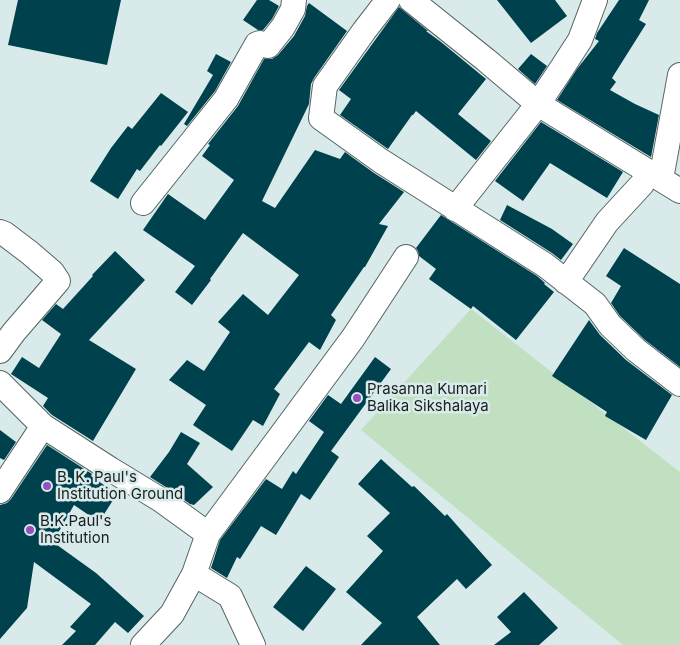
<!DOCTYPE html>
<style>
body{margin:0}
canvas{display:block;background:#d8eae9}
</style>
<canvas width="680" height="645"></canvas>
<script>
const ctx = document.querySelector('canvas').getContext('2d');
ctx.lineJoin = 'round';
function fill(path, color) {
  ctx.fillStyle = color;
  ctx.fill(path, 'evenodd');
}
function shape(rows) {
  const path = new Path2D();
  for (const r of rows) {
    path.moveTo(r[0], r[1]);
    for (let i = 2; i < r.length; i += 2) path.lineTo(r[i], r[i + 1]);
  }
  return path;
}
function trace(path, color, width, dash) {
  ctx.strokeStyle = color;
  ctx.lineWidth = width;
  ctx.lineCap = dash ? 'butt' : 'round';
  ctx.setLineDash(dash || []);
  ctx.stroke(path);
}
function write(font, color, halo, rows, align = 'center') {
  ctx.font = font + ' Inter,sans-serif';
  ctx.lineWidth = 5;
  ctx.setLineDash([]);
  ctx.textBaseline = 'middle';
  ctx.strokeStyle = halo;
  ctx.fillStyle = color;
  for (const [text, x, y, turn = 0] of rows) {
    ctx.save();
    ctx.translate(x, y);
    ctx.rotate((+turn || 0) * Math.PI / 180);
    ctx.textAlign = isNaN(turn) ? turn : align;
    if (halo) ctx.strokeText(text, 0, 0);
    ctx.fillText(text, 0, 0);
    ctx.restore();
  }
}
const green = shape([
 [471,309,680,472,680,645,623,645,361,430]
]);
const building = shape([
 [18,0,121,0,107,65,8,45],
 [257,0,269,0,279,6,272,19,263,30,258,30,243,20],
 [497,0,555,0,567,16,531,43],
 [619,0,649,0,639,20,646,24,612,78,616,82,610,90,635,104,659,115,651,157,557,100,577,69,599,41,595,39,597,33],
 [309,3,347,31,314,78,311,84,309,104,262,201,275,208,315,150,340,159,345,152,374,173,404,192,379,224,388,226,365,267,364,267,331,315,336,320,320,350,309,342,274,389,280,394,263,426,253,420,232,451,193,425,206,405,169,380,187,360,204,371,230,332,218,322,243,294,268,315,299,275,243,233,210,279,211,280,192,305,175,292,195,266,143,230,168,194,205,220,234,180,202,156,210,145,208,144,238,106,264,59,272,59,278,55,294,36,305,16,307,6],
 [399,7,428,31,426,31,441,42,486,79,458,114,491,141,476,160,416,111,413,115,412,115,388,149,340,115,351,99,339,90],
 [216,54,231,62,215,91,187,126,184,124,213,75,207,71],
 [531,54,547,66,535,84,518,69],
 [161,93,188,112,161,146,160,145,140,171,137,169,118,199,90,181,111,148,128,126,132,129],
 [541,122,623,172,607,198,550,163,523,201,495,181],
 [507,205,552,229,573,244,561,260,552,253,500,220],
 [441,215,537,276,545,283,544,284,554,292,516,340,473,306,471,309,429,279,436,269,419,256,418,251,416,248],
 [624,248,680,284,680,367,645,340,620,316,611,303,621,286,606,276],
 [115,251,145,280,89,340,136,369,93,441,52,415,43,406,48,398,11,374,22,357,39,368,61,334,42,320,56,304,63,309,93,276,92,275],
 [589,320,600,335,626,360,672,395,646,440,605,416,607,412,552,376],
 [375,357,391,369,331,451,339,457,310,500,301,494,276,535,261,526,240,559,237,557,227,578,211,568,220,540,266,479,282,489,293,471,296,474,324,432,309,421,328,395,341,404],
 [0,430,16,442,4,460,0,458],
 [181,432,200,443,187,464,213,487,194,505,190,504,169,489,150,477,169,452],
 [47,445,92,474,91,476,117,494,99,522,74,505,53,542,96,573,144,616,128,633,115,622,95,645,62,645,76,631,70,627,91,604,34,562,27,608,0,639,0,505,7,503,11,499],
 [381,459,412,487,414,486,445,516,447,514,492,565,466,589,457,579,417,617,440,645,361,645,382,623,346,592,383,551,367,536,390,513,358,484],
 [306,566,336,589,303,631,273,607],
 [524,592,558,628,539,645,494,645,511,632,497,617]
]);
const minor = shape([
 [388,0,364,31,325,86,321,118,381,161,545,265,595,304,610,325,636,350,680,384],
 [411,0,486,60,538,104,680,191],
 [661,179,680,75],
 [143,203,226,99,257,44,260,43,268,46,283,27,293,9,294,0],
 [455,209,538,104,562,68,580,40,595,0],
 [0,232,5,234,30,253,52,272,58,281,14,332,0,351],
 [566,282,607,222,642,184],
 [0,383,43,426,110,469,161,500,208,534],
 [0,491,43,426],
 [194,574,230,596,253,645],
 [143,645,172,614,194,574,208,534,353,338,406,257]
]);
const markers = [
 [357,398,5,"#9550c4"],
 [47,486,5,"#9550c4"],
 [30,530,5,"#9550c4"]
];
const poiNames = [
 ["Prasanna Kumari",367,389],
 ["Balika Sikshalaya",367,406],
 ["B. K. Paul's",57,477],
 ["Institution Ground",57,494],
 ["B.K.Paul's",40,521],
 ["Institution",40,538]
];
fill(green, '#c1e0c2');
fill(building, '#00414e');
trace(minor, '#546463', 26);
trace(minor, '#fff', 24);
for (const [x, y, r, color] of markers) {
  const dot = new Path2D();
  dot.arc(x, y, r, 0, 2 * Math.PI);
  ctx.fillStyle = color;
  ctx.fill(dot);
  trace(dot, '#d8eae9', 2);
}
write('15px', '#191f1f', '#d8eae9', poiNames, 'left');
</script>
